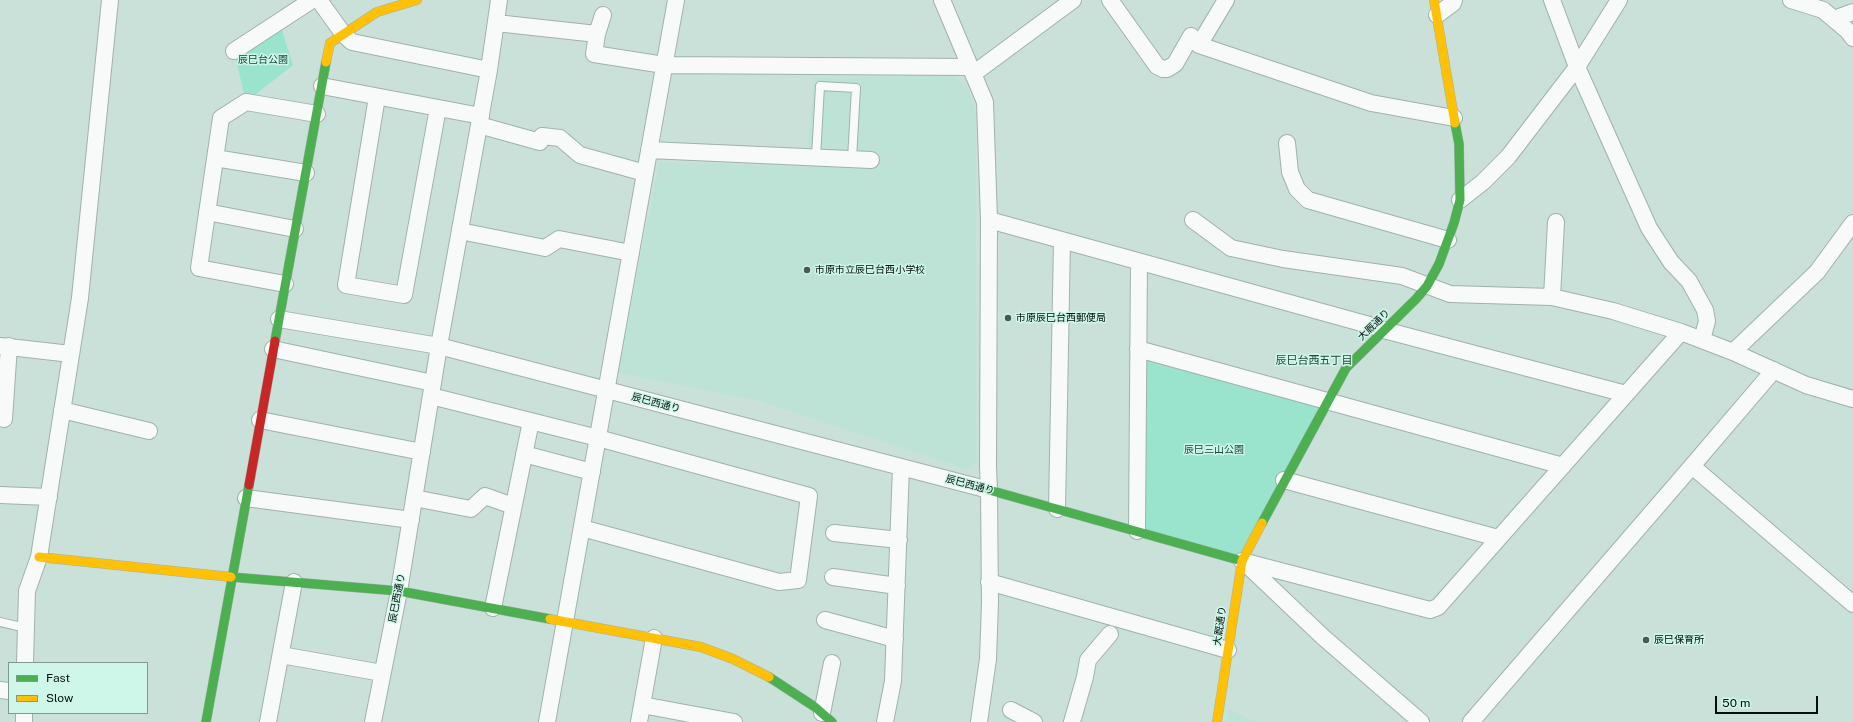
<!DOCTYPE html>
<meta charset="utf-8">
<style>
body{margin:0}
#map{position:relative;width:1853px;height:722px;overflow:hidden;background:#cae1d9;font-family:"Public Sans",sans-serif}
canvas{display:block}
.legend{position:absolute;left:8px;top:662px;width:140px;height:52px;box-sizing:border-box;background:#cef7e9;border:1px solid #7c9a90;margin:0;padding:5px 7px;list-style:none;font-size:12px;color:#020e0a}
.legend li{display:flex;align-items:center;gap:8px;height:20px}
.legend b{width:20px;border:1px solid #7c9a90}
.scale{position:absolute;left:1715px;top:696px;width:103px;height:18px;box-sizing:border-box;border:2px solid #020e0a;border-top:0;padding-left:5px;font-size:12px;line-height:14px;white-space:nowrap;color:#020e0a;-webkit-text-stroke:3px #cef7e9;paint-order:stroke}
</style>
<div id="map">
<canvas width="1853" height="722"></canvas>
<ul class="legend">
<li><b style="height:5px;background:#4caf50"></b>Fast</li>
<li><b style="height:5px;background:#ffc107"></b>Slow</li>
</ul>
<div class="scale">50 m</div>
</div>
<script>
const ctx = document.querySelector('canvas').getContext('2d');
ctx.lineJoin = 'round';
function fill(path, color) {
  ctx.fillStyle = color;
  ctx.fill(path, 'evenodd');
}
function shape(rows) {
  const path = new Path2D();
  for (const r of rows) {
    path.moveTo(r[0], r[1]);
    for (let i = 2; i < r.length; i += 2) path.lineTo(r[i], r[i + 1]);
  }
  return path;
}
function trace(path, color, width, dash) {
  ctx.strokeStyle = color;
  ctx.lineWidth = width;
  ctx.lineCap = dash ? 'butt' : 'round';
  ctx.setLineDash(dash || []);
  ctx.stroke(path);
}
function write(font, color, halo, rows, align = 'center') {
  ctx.font = font + ' "Public Sans","Noto Sans JP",sans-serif';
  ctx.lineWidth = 3;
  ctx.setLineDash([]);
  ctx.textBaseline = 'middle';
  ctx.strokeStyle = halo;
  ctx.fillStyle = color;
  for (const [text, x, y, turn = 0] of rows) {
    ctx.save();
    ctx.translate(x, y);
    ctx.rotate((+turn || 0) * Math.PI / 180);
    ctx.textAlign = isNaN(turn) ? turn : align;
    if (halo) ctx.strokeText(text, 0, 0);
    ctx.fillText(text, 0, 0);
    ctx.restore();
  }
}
const built = shape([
 [953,75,967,87,976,111,976,461,970,470,759,401,618,373,659,162,806,167,814,78],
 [1228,709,1256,722,1225,722]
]);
const green = shape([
 [279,21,293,65,246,102,234,51],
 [1138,349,1327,401,1242,561,1137,531]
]);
const lane = shape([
 [816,157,820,86,856,88,852,159],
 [0,622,26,628]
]);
const street = shape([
 [319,0,344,35,352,42,489,70],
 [942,0,985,102,989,220,988,466,989,490,990,603,988,659,979,722],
 [1110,0,1157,66,1163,69,1167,69,1175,64,1191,36],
 [1226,0,1199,45,1371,103,1454,118],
 [1552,0,1577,67,1649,228,1671,262,1689,281,1705,310,1707,321,1702,340],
 [1791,0,1823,10,1848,31,1853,38],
 [603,15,597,34,594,54,664,65,970,67],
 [1437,15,1453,3,1454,0],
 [1834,19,1853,12],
 [496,23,597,34],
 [234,51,312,0],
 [973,74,1073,0],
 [322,86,481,116],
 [377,97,346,285,404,295,438,108],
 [479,125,540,142,542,136,560,138,580,155,645,173],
 [1287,143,1290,172,1297,189,1308,200,1448,240],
 [649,150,871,160],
 [215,158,306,173],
 [1460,200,1483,182,1508,157,1577,67,1619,0],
 [207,212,295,229],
 [989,220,1369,325,1384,330,1626,394],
 [1193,220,1231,248,1283,259,1402,276,1450,294,1552,297,1613,311,1681,332,1733,352,1806,385,1853,399],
 [460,231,545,248,559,239,631,253],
 [285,284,199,268,221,118,246,102,317,114],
 [1552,297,1556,222],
 [279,319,439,346,989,490],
 [0,346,71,354],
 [273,349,433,383],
 [1138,349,1563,466],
 [1733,352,1817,272,1853,223],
 [431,396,598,438,809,496,798,580,779,582,582,528],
 [62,410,149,431],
 [4,419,9,346],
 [260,420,422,452],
 [524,454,592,472],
 [1692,466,1853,604],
 [1284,480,1498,538],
 [0,495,49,497],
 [246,498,411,520],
 [414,498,471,509,485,496,513,506],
 [1057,509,1062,241],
 [1137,531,1139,262],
 [834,533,899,540],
 [1242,561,1430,610,1438,607,1681,332],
 [1244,562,1323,637,1421,722],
 [833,577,897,586],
 [989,582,1228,650],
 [493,608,531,421],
 [825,620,895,639],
 [281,655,382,673],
 [25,663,27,591,39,557,80,298,110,0],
 [0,690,9,691],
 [642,705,734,722],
 [1011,710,1034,722],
 [822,713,832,663],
 [24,722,24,713],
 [268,722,294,582],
 [373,722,399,591,439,346,489,70,499,0],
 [547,722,676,0],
 [639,722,654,638],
 [885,722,893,681,901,467],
 [1072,722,1085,677,1088,660,1110,634],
 [1471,722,1692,466,1774,370]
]);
const fast = shape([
 [275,341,326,62],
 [989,490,1242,561],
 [1262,523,1346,368,1416,299,1427,286,1439,264,1454,223,1460,200,1459,144,1455,123],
 [231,577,399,591,550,619],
 [769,677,815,707,832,722],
 [206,722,249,485]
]);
const slow = shape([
 [1434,0,1455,123],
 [326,62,330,43,377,12,417,0],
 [39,557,231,577],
 [550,619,701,647,733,659,769,677],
 [1217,722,1242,561,1262,523]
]);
const jam = shape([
 [249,485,275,341]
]);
const markers = [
 [807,270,4,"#485852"],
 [1008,318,4,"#485852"],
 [1646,640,4,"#485852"]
];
const parkNames = [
 ["辰巳台公園",263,60],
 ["辰巳三山公園",1214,450]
];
const poiNames = [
 ["市原市立辰巳台西小学校",815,270],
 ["市原辰巳台西郵便局",1016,318],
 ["辰巳保育所",1654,640]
];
const streetNames = [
 ["大厩通り",1374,325,-44],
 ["辰巳西通り",656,403,15],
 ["辰巳西通り",970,485,15],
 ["辰巳西通り",397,598,-79],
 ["大厩通り",1220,626,-82]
];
const neighbourhoodNames = [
 ["辰巳台西五丁目",1314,361]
];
fill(built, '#bde3d6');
fill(green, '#9ae3cd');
trace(lane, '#a0b1ab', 10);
trace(street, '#a0b1ab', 18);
trace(fast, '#a0b1ab', 10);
trace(slow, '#a0b1ab', 10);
trace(jam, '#a0b1ab', 10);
trace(lane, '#f7faf9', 8);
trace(street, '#f7faf9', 16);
trace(fast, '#4caf50', 9);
trace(slow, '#ffc107', 9);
trace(jam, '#c62828', 9);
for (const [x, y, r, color] of markers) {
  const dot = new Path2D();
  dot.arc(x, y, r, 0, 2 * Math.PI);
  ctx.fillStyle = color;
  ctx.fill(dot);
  trace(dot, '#cef7e9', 1.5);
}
write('10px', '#134639', '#cef7e9', parkNames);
write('10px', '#020e0a', '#cef7e9', poiNames, 'left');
write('10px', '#020e0a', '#cef7e9', streetNames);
write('11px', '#21453a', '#cef7e9', neighbourhoodNames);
</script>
